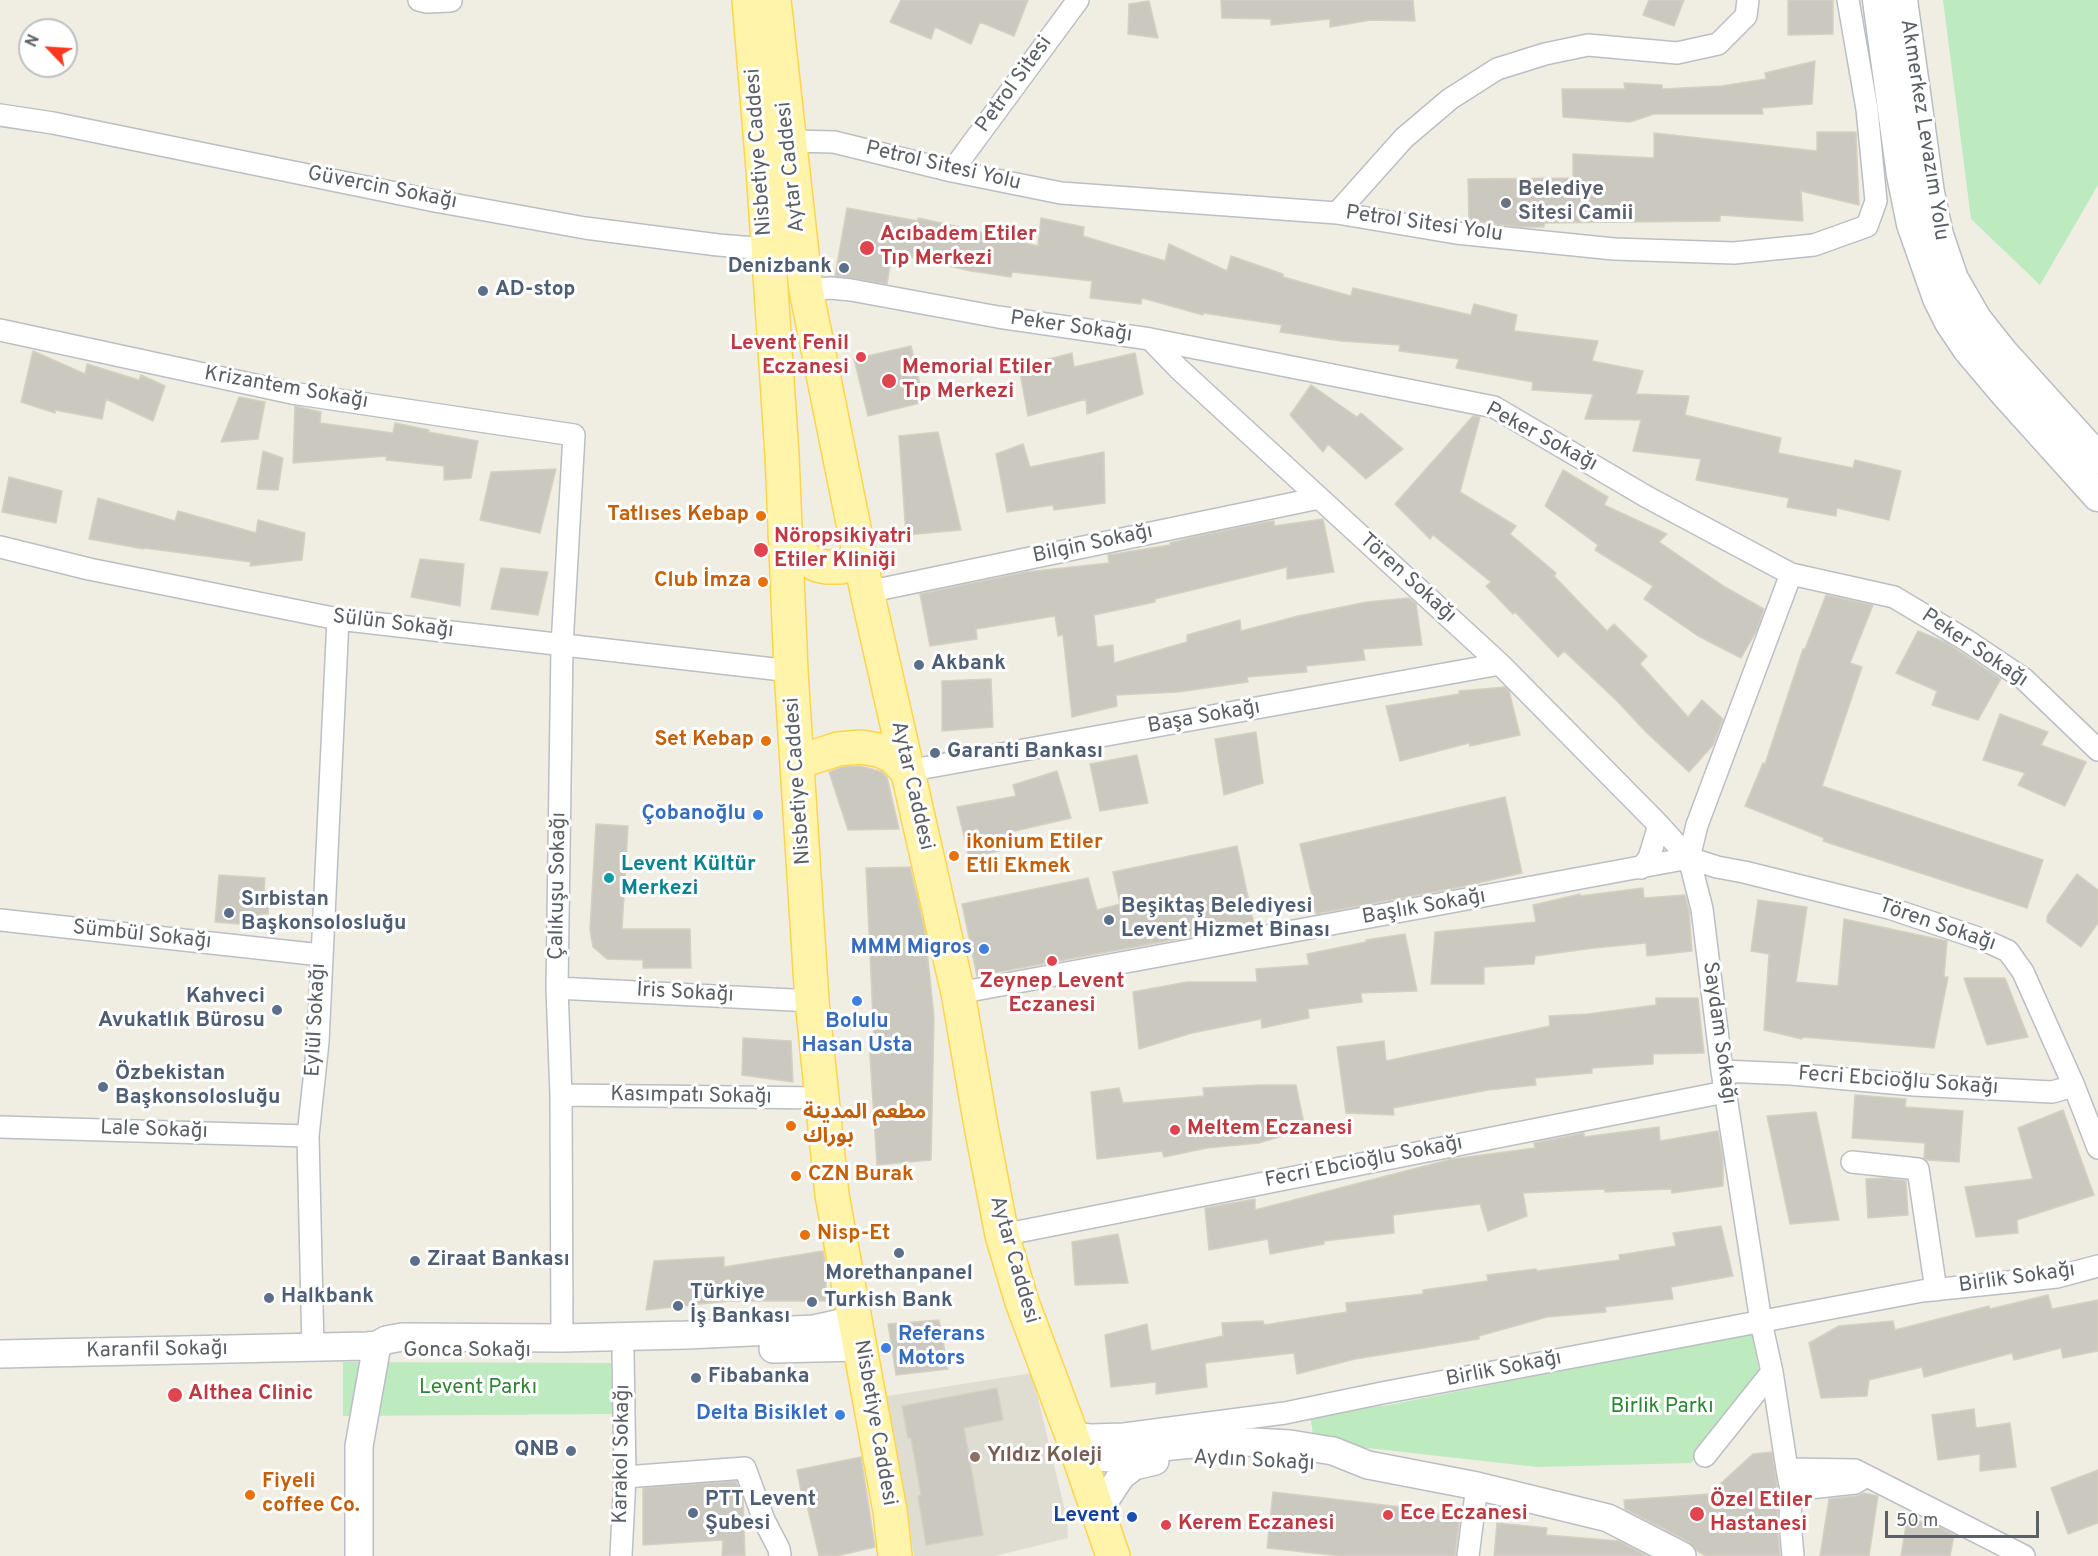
<!DOCTYPE html>
<meta charset="utf-8">
<style>
body{margin:0}
#map{position:relative;width:2098px;height:1556px;overflow:hidden;background:#f0eee3;font-family:Overpass,sans-serif}
canvas{display:block}
.north{position:absolute;left:18px;top:18px;width:60px;height:60px;box-sizing:border-box;background:#fff;border:2px solid #bdbfc2;border-radius:50%;rotate:295deg;font-size:16px;font-weight:700;line-height:24px;text-align:center;color:#5b6066}
.north::after{content:'';display:block;margin:auto;width:21px;height:27px;background:#fc371e;clip-path:polygon(50% 0,100% 100%,50% 72%,0 100%)}
.scale{position:absolute;left:1885px;top:1511px;width:154px;height:27px;box-sizing:border-box;border:3px solid #5b6066;border-top:0;padding-left:8px;font-size:18px;line-height:21px;white-space:nowrap;color:#5b6066;-webkit-text-stroke:4px #fff;paint-order:stroke}
</style>
<div id="map">
<canvas width="2098" height="1556"></canvas>
<div class="north">N</div>
<div class="scale">50 m</div>
</div>
<script>
const ctx = document.querySelector('canvas').getContext('2d');
ctx.lineJoin = 'round';
function fill(path, color) {
  ctx.fillStyle = color;
  ctx.fill(path, 'evenodd');
}
function shape(rows) {
  const path = new Path2D();
  for (const r of rows) {
    path.moveTo(r[0], r[1]);
    for (let i = 2; i < r.length; i += 2) path.lineTo(r[i], r[i + 1]);
  }
  return path;
}
function trace(path, color, width, dash) {
  ctx.strokeStyle = color;
  ctx.lineWidth = width;
  ctx.lineCap = dash ? 'butt' : 'round';
  ctx.setLineDash(dash || []);
  ctx.stroke(path);
}
function write(font, color, halo, rows, align = 'center') {
  ctx.font = font + ' Overpass,"Noto Sans Arabic",sans-serif';
  ctx.lineWidth = 6;
  ctx.setLineDash([]);
  ctx.textBaseline = 'middle';
  ctx.strokeStyle = halo;
  ctx.fillStyle = color;
  for (const [text, x, y, turn = 0] of rows) {
    ctx.save();
    ctx.translate(x, y);
    ctx.rotate((+turn || 0) * Math.PI / 180);
    ctx.textAlign = isNaN(turn) ? turn : align;
    if (halo) ctx.strokeText(text, 0, 0);
    ctx.fillText(text, 0, 0);
    ctx.restore();
  }
}
const education = shape([
 [1032,1373,1067,1519,1068,1538,995,1556,914,1556,887,1396]
]);
const green = shape([
 [1943,0,2098,0,2098,185,2040,285,1971,219],
 [1753,1333,1759,1372,1691,1463,1537,1467,1314,1442,1310,1414,1389,1405],
 [343,1362,611,1363,613,1414,343,1416]
]);
const building = shape([
 [901,0,1028,0,1014,36,980,22,971,44,935,27,931,39,890,22,901,0],
 [1221,0,1413,0,1415,21,1371,20,1330,27,1330,19,1271,25,1271,19,1222,18,1221,0],
 [1649,0,1684,0,1674,26,1643,15,1649,0],
 [1788,0,1833,0,1833,34,1788,35,1788,0],
 [1149,1,1158,38,1128,34,1129,4,1149,1],
 [1815,61,1812,104,1762,108,1763,114,1654,114,1630,122,1563,117,1562,89,1625,89,1624,83,1662,85,1662,89,1722,86,1766,79,1765,73,1815,61],
 [1817,132,1856,132,1859,205,1801,191,1803,221,1720,215,1720,221,1544,223,1544,227,1521,227,1469,221,1468,179,1573,178,1573,154,1654,158,1654,133,1817,151,1817,132],
 [847,208,918,221,918,218,969,229,1038,246,1041,218,1084,227,1083,236,1165,261,1169,244,1227,271,1231,256,1283,274,1283,277,1351,296,1353,288,1471,315,1474,304,1517,315,1514,331,1598,341,1592,361,1643,371,1636,394,1689,396,1685,415,1781,438,1778,453,1853,468,1855,460,1901,471,1889,520,1837,508,1836,516,1787,507,1789,498,1696,480,1701,459,1633,451,1641,420,1585,419,1593,394,1532,390,1533,382,1456,368,1459,359,1399,351,1400,345,1341,341,1280,332,1282,325,1203,313,1203,315,1142,298,1141,304,1090,298,1092,281,1012,272,1011,277,971,271,892,253,887,284,835,276,847,208],
 [911,346,924,402,868,416,854,359,911,346],
 [33,351,85,374,87,364,139,380,141,375,165,386,153,421,106,399,102,419,55,410,55,413,21,402,33,351],
 [1072,353,1074,367,1135,353,1143,394,1087,414,1086,399,1028,416,1019,367,1072,353],
 [1311,385,1357,417,1361,413,1403,449,1366,479,1328,444,1323,452,1290,415,1311,385],
 [239,397,265,402,258,439,221,442,239,397],
 [295,406,321,412,320,423,393,433,395,423,429,430,428,432,478,441,471,478,444,480,444,466,386,460,387,456,293,463,295,406],
 [1473,416,1480,417,1460,492,1516,526,1510,534,1556,573,1554,576,1607,631,1614,624,1647,656,1640,664,1688,717,1702,700,1723,719,1713,745,1689,772,1646,732,1617,701,1564,651,1558,657,1515,612,1513,614,1486,586,1491,582,1433,535,1430,539,1395,504,1473,416],
 [938,432,961,530,906,535,899,436,938,432],
 [1023,444,1030,467,1104,452,1105,503,1054,510,1053,505,1007,512,996,454,1023,444],
 [263,451,283,458,278,490,257,489,263,451],
 [556,469,540,533,480,520,491,472,556,469],
 [1563,470,1608,497,1604,505,1667,534,1659,542,1725,587,1764,609,1757,630,1741,658,1698,636,1644,599,1653,586,1595,550,1598,545,1545,506,1563,470],
 [9,477,62,491,56,523,2,512,9,477],
 [98,498,175,521,178,511,256,533,258,520,305,533,302,560,250,566,251,562,144,548,144,549,89,539,98,498],
 [1323,519,1334,572,1287,579,1287,567,1155,599,1155,602,1094,615,1097,647,1113,645,1114,663,1187,642,1187,635,1240,620,1241,631,1298,616,1367,602,1409,598,1416,604,1422,645,1363,649,1365,660,1306,666,1307,672,1247,677,1248,682,1178,692,1116,695,1117,706,1072,717,1063,635,1058,636,1055,616,976,629,977,639,930,646,920,594,1026,572,1109,563,1108,555,1170,545,1170,543,1193,537,1261,523,1274,521,1274,526,1323,519],
 [420,559,464,564,460,606,411,597,420,559],
 [501,568,548,572,538,615,491,609,501,568],
 [1826,595,1873,605,1850,663,1862,667,1822,786,2043,860,2027,908,1823,841,1824,838,1745,806,1763,763,1765,764,1803,649,1805,649,1826,595],
 [1918,631,1947,643,2001,679,1978,720,1932,705,1937,691,1896,673,1918,631],
 [991,679,993,727,942,731,942,681,991,679],
 [1505,687,1509,691,1520,735,1470,746,1469,743,1400,761,1386,706,1459,694,1459,691,1505,687],
 [2000,714,2048,732,2041,745,2086,762,2065,806,2018,785,2025,773,1983,760,2000,714],
 [1256,732,1263,783,1224,795,1215,739,1256,732],
 [1137,755,1148,803,1100,811,1090,764,1137,755],
 [860,766,882,772,887,777,899,829,848,830,829,772,842,767,860,766],
 [1057,771,1071,818,1011,832,1015,847,969,858,957,807,1016,796,1013,785,1057,771],
 [1505,797,1522,873,1460,887,1316,914,1300,844,1505,797],
 [596,824,628,826,622,929,690,929,691,968,643,968,643,960,607,959,593,947,590,930,596,824],
 [1237,846,1254,925,977,976,962,904,1088,878,1097,910,1120,904,1113,872,1237,846],
 [910,867,925,931,934,1017,931,1160,877,1165,869,1040,874,1040,866,868,910,867],
 [2077,874,2098,890,2098,923,2081,947,2047,922,2047,916,2077,874],
 [219,875,265,878,264,891,270,892,268,914,263,914,262,926,215,922,219,875],
 [1643,888,1644,898,1685,895,1689,911,1692,951,1647,956,1646,943,1594,948,1535,956,1534,964,1484,967,1484,984,1431,984,1435,932,1536,922,1533,905,1580,894,1580,896,1643,888],
 [1758,900,1807,907,1796,982,1838,986,1844,919,1947,941,1944,977,1948,977,1934,1048,1802,1037,1802,1039,1764,1030,1769,954,1751,951,1758,900],
 [1405,934,1417,991,1361,993,1362,1002,1308,1009,1309,1018,1262,1028,1261,1019,1192,1033,1139,1049,1133,992,1187,982,1257,982,1256,969,1309,965,1307,954,1366,942,1366,940,1405,934],
 [1964,978,2005,978,2028,1037,1987,1045,1964,978],
 [1656,998,1698,998,1704,1053,1653,1054,1653,1064,1592,1068,1592,1073,1535,1078,1536,1085,1488,1090,1393,1108,1394,1115,1346,1113,1337,1047,1384,1041,1386,1061,1550,1026,1549,1016,1588,1014,1656,1005,1656,998],
 [743,1038,791,1041,793,1082,742,1075,743,1038],
 [1260,1085,1296,1085,1305,1129,1259,1143,1207,1148,1164,1157,1162,1151,1097,1159,1091,1092,1119,1088,1123,1103,1204,1096,1203,1088,1260,1085],
 [1855,1095,1906,1099,1905,1107,1963,1111,1959,1162,1927,1160,1924,1158,1925,1143,1852,1138,1855,1095],
 [2063,1110,2094,1195,2017,1220,2018,1233,1976,1237,1965,1187,2033,1179,2018,1128,2063,1110],
 [1816,1112,1839,1220,1790,1224,1767,1116,1816,1112],
 [1659,1127,1660,1141,1718,1131,1723,1159,1723,1186,1672,1193,1671,1189,1605,1192,1605,1189,1523,1193,1527,1216,1488,1231,1480,1204,1393,1215,1394,1233,1324,1241,1324,1244,1270,1254,1268,1239,1209,1250,1205,1208,1255,1199,1255,1210,1452,1159,1535,1148,1534,1143,1584,1133,1584,1137,1659,1127],
 [1885,1178,1906,1181,1908,1215,1868,1218,1866,1179,1885,1178],
 [1721,1226,1733,1276,1671,1287,1673,1299,1605,1307,1606,1312,1547,1317,1479,1336,1479,1339,1355,1359,1297,1374,1294,1353,1205,1363,1207,1387,1156,1394,1156,1382,1111,1387,1105,1335,1147,1324,1151,1351,1223,1336,1222,1323,1263,1321,1264,1325,1347,1312,1346,1303,1423,1294,1423,1290,1488,1281,1487,1275,1536,1269,1537,1271,1620,1260,1619,1255,1676,1246,1673,1233,1721,1226],
 [1118,1234,1128,1283,1075,1285,1072,1242,1118,1234],
 [823,1251,826,1267,826,1301,728,1301,646,1310,654,1261,724,1257,724,1267,823,1251],
 [2048,1295,2052,1309,2098,1300,2098,1351,2063,1358,2061,1348,2014,1360,2012,1353,1924,1377,1922,1367,1869,1380,1867,1396,1821,1398,1809,1343,1839,1326,1893,1321,1895,1330,1989,1306,1990,1309,2048,1295],
 [939,1320,948,1369,896,1375,888,1324,939,1320],
 [997,1388,1003,1420,964,1428,983,1535,926,1545,918,1496,921,1495,911,1438,908,1438,902,1406,997,1388],
 [1974,1409,1976,1428,2010,1423,2016,1467,1980,1471,1980,1454,1938,1460,1932,1415,1974,1409],
 [1772,1452,1778,1491,1777,1523,1780,1556,1706,1556,1697,1551,1689,1542,1625,1509,1624,1500,1709,1494,1753,1454,1772,1452],
 [861,1457,875,1547,837,1556,819,1556,806,1501,803,1502,797,1470,861,1457],
 [2098,1470,2098,1523,2068,1534,2051,1488,2098,1470],
 [736,1481,743,1499,745,1556,722,1556,723,1540,643,1545,643,1488,736,1481],
 [1273,1492,1401,1507,1400,1509,1460,1516,1455,1556,1341,1556,1267,1548,1273,1492],
 [1864,1493,1878,1496,1869,1556,1820,1556,1829,1499,1856,1496,1864,1493],
 [1907,1519,1932,1523,1954,1535,1950,1556,1901,1556,1907,1519],
 [1497,1523,1547,1528,1546,1535,1619,1541,1647,1556,1494,1556,1497,1523]
]);
const minor = shape([
 [419,0,427,2,451,1],
 [0,115,53,123,435,201,585,228,718,245,767,249],
 [790,141,834,142,952,171,1061,193,1337,213,1456,233,1614,249,1734,253,1814,245,1867,226,1876,201,1867,109,1848,0],
 [952,171,1078,0],
 [1337,213,1404,138,1450,99,1497,69,1545,54,1588,45,1677,53,1718,44,1746,16,1748,0],
 [806,290,831,288,851,290,998,317,1150,339,1494,407,1647,497,1791,574,1894,597,1966,640,2024,679,2098,750],
 [0,330,292,393,574,435,562,646,557,988,561,1095,562,1338],
 [1150,339,1179,369,1500,664,1659,825,1689,858],
 [0,547,89,569,338,619,791,671],
 [1791,574,1697,825,1689,858,1702,909,1722,1071,1761,1322,1772,1372,1787,1469,1791,1490,1790,1522,1793,1556],
 [867,592,1319,498],
 [907,771,1500,664],
 [1641,868,1649,858,1659,825],
 [0,920,321,955],
 [557,988,812,1001],
 [958,993,1689,858,1717,867,1744,872,1889,908,1984,940,2008,951,2023,972,2074,1086,2098,1148],
 [1722,1071,1791,1074,1914,1085,2052,1092,2074,1086],
 [561,1095,822,1098],
 [0,1127,308,1136],
 [1852,1162,1918,1169,1936,1290],
 [1002,1235,1725,1092],
 [313,1348,308,1136,318,1042,338,619],
 [1071,1433,1091,1435,1124,1434,1285,1413,1382,1393,1922,1291,2057,1277,2098,1266],
 [1705,1456,1772,1372],
 [1787,1469,1855,1470,2024,1556],
 [625,1477,745,1468,764,1520,779,1549,780,1556],
 [1791,1490,1855,1483,1867,1476],
 [621,1556,625,1477,623,1352],
 [1468,1556,1477,1486]
]);
const tertiary = shape([
 [773,1349,859,1347],
 [0,1354,367,1346,377,1345,386,1340,402,1337,562,1338,687,1335,814,1329,855,1320],
 [1079,1456,1112,1458,1162,1447,1192,1444,1253,1442,1290,1444,1333,1451,1368,1465,1477,1486,1608,1518,1682,1556],
 [1100,1518,1106,1499,1121,1476,1134,1466,1155,1461],
 [359,1556,359,1446,377,1345]
]);
const secondary = shape([
 [1878,0,1902,175,1912,224,1938,298,1950,322,1968,349,2007,395,2098,496],
 [1902,0,1929,193,1938,235,1953,279,1976,319,2003,353,2098,458]
]);
const primary = shape([
 [749,0,763,169,782,455,791,671,812,1001,832,1195,890,1511,895,1556],
 [774,0,806,290,867,592,958,993,981,1126,1002,1235,1022,1302,1071,1433,1113,1556],
 [785,536,798,554,817,565,826,567,841,567,861,561],
 [798,762,838,749,861,747,878,750,893,756,907,771]
]);
const markers = [
 [1506,203,6,"#6b7280"],
 [867,248,8,"#e0444e"],
 [844,268,6,"#5c6f8a"],
 [483,291,6,"#5c6f8a"],
 [861,357,6,"#e0444e"],
 [889,381,8,"#e0444e"],
 [761,516,6,"#e8710a"],
 [761,550,8,"#e0444e"],
 [763,582,6,"#e8710a"],
 [919,665,6,"#5c6f8a"],
 [766,741,6,"#e8710a"],
 [935,753,6,"#5c6f8a"],
 [758,815,6,"#3f7fe0"],
 [954,856,6,"#e8710a"],
 [609,878,6,"#0f9aa8"],
 [229,913,6,"#5c6f8a"],
 [1109,920,6,"#5c6f8a"],
 [984,949,6,"#3f7fe0"],
 [1052,961,6,"#e0444e"],
 [857,1001,6,"#3f7fe0"],
 [277,1010,6,"#5c6f8a"],
 [103,1087,6,"#5c6f8a"],
 [791,1126,6,"#e8710a"],
 [1175,1130,6,"#e0444e"],
 [796,1176,6,"#e8710a"],
 [805,1235,6,"#e8710a"],
 [899,1253,6,"#5c6f8a"],
 [415,1261,6,"#5c6f8a"],
 [269,1298,6,"#5c6f8a"],
 [812,1302,6,"#5c6f8a"],
 [678,1306,6,"#5c6f8a"],
 [886,1348,6,"#3f7fe0"],
 [696,1378,6,"#5c6f8a"],
 [175,1395,8,"#e0444e"],
 [840,1415,6,"#3f7fe0"],
 [571,1451,6,"#5c6f8a"],
 [975,1457,6,"#8d6e63"],
 [250,1495,6,"#e8710a"],
 [693,1513,6,"#5c6f8a"],
 [1697,1514,8,"#e0444e"],
 [1388,1515,6,"#e0444e"],
 [1132,1517,6,"#1a4fb4"],
 [1166,1525,6,"#e0444e"]
];
const streetNames = [
 ["Petrol Sitesi",1015,85,-54],
 ["Akmerkez Levazım Yolu",1923,130,81],
 ["Nisbetiye Caddesi",760,152,-94],
 ["Aytar Caddesi",792,167,-96],
 ["Petrol Sitesi Yolu",943,167,13],
 ["Güvercin Sokağı",382,189,11],
 ["Petrol Sitesi Yolu",1424,225,8],
 ["Peker Sokağı",1071,328,8],
 ["Krizantem Sokağı",286,389,10],
 ["Peker Sokağı",1541,438,28],
 ["Bilgin Sokağı",1093,545,-12],
 ["Tören Sokağı",1407,579,42],
 ["Sülün Sokağı",393,625,7],
 ["Peker Sokağı",1974,649,34],
 ["Başa Sokağı",1204,718,-10],
 ["Nisbetiye Caddesi",799,781,-94],
 ["Aytar Caddesi",911,786,77],
 ["Çalıkuşu Sokağı",559,886,-89],
 ["Başlık Sokağı",1424,908,-10],
 ["Tören Sokağı",1937,926,19],
 ["Sümbül Sokağı",142,936,6],
 ["İris Sokağı",685,994,3],
 ["Eylül Sokağı",317,1020,-87],
 ["Saydam Sokağı",1718,1033,82],
 ["Fecri Ebcioğlu Sokağı",1898,1082,4],
 ["Kasımpatı Sokağı",691,1097,1],
 ["Lale Sokağı",154,1131,2],
 ["Fecri Ebcioğlu Sokağı",1364,1163,-11],
 ["Aytar Caddesi",1013,1260,74],
 ["Birlik Sokağı",2017,1279,-8],
 ["Karanfil Sokağı",157,1351,-1],
 ["Gonca Sokağı",467,1352],
 ["Birlik Sokağı",1504,1370,-11],
 ["Nisbetiye Caddesi",874,1423,80],
 ["Karakol Sokağı",623,1454,-89],
 ["Aydın Sokağı",1254,1462,3]
];
const worshipNames = [
 ["Belediye",1518,191],
 ["Sitesi Camii",1518,215]
];
const healthNames = [
 ["Acıbadem Etiler",880,236],
 ["Tıp Merkezi",880,260],
 ["Levent Fenil",849,345,"right"],
 ["Eczanesi",849,369,"right"],
 ["Memorial Etiler",902,369],
 ["Tıp Merkezi",902,393],
 ["Nöropsikiyatri",774,538],
 ["Etiler Kliniği",774,562],
 ["Zeynep Levent",1052,983,"center"],
 ["Eczanesi",1052,1007,"center"],
 ["Meltem Eczanesi",1187,1130],
 ["Althea Clinic",188,1395],
 ["Özel Etiler",1710,1502],
 ["Hastanesi",1710,1526],
 ["Ece Eczanesi",1400,1515],
 ["Kerem Eczanesi",1178,1525]
];
const serviceNames = [
 ["Denizbank",832,268,"right"],
 ["AD-stop",495,291],
 ["Akbank",931,665],
 ["Garanti Bankası",947,753],
 ["Sırbistan",241,901],
 ["Başkonsolosluğu",241,925],
 ["Beşiktaş Belediyesi",1121,908],
 ["Levent Hizmet Binası",1121,932],
 ["Kahveci",265,998,"right"],
 ["Avukatlık Bürosu",265,1022,"right"],
 ["Özbekistan",115,1075],
 ["Başkonsolosluğu",115,1099],
 ["Ziraat Bankası",427,1261],
 ["Morethanpanel",899,1275,"center"],
 ["Türkiye",690,1294],
 ["İş Bankası",690,1318],
 ["Halkbank",281,1298],
 ["Turkish Bank",824,1302],
 ["Fibabanka",708,1378],
 ["QNB",559,1451,"right"],
 ["PTT Levent",705,1501],
 ["Şubesi",705,1525]
];
const foodNames = [
 ["Tatlıses Kebap",749,516,"right"],
 ["Club İmza",751,582,"right"],
 ["Set Kebap",754,741,"right"],
 ["ikonium Etiler",966,844],
 ["Etli Ekmek",966,868],
 ["مطعم المدينة",803,1114],
 ["بوراك",803,1138],
 ["CZN Burak",808,1176],
 ["Nisp-Et",817,1235],
 ["Fiyeli",262,1483],
 ["coffee Co.",262,1507]
];
const shopNames = [
 ["Çobanoğlu",746,815],
 ["MMM Migros",972,949],
 ["Bolulu",857,1023,"center"],
 ["Hasan Usta",857,1047,"center"],
 ["Referans",898,1336,"left"],
 ["Motors",898,1360,"left"],
 ["Delta Bisiklet",828,1415]
];
const cultureNames = [
 ["Levent Kültür",621,866],
 ["Merkezi",621,890]
];
const parkNames = [
 ["Levent Parkı",478,1389],
 ["Birlik Parkı",1662,1408]
];
const educationNames = [
 ["Yıldız Koleji",987,1457]
];
const transitNames = [
 ["Levent",1120,1517]
];
fill(education, '#dfddd2');
fill(green, '#bdeabf');
fill(building, '#cbc8c0');
trace(building, '#d5d0c1', 1.5);
trace(minor, '#bbbec4', 24);
trace(tertiary, '#bbbec4', 30);
trace(secondary, '#b9bdc3', 33);
trace(primary, '#ffd44d', 36);
trace(minor, '#fff', 21);
trace(tertiary, '#fff', 27);
trace(secondary, '#fff', 30);
trace(primary, '#fff4a9', 33);
for (const [x, y, r, color] of markers) {
  const dot = new Path2D();
  dot.arc(x, y, r, 0, 2 * Math.PI);
  ctx.fillStyle = color;
  ctx.fill(dot);
  trace(dot, '#fff', 2);
}
write('21px', '#5b6066', '#fff', streetNames);
write('bold 21px', '#5b616d', '#fff', worshipNames, 'left');
write('bold 21px', '#be3a42', '#fff', healthNames, 'left');
write('bold 21px', '#4e5e75', '#fff', serviceNames, 'left');
write('bold 21px', '#c56008', '#fff', foodNames, 'left');
write('bold 21px', '#366cbe', '#fff', shopNames, 'right');
write('bold 21px', '#0d838f', '#fff', cultureNames, 'left');
write('21px', '#2b8533', '#fff', parkNames);
write('bold 21px', '#785e54', '#fff', educationNames, 'left');
write('bold 21px', '#164399', '#fff', transitNames, 'right');
</script>
